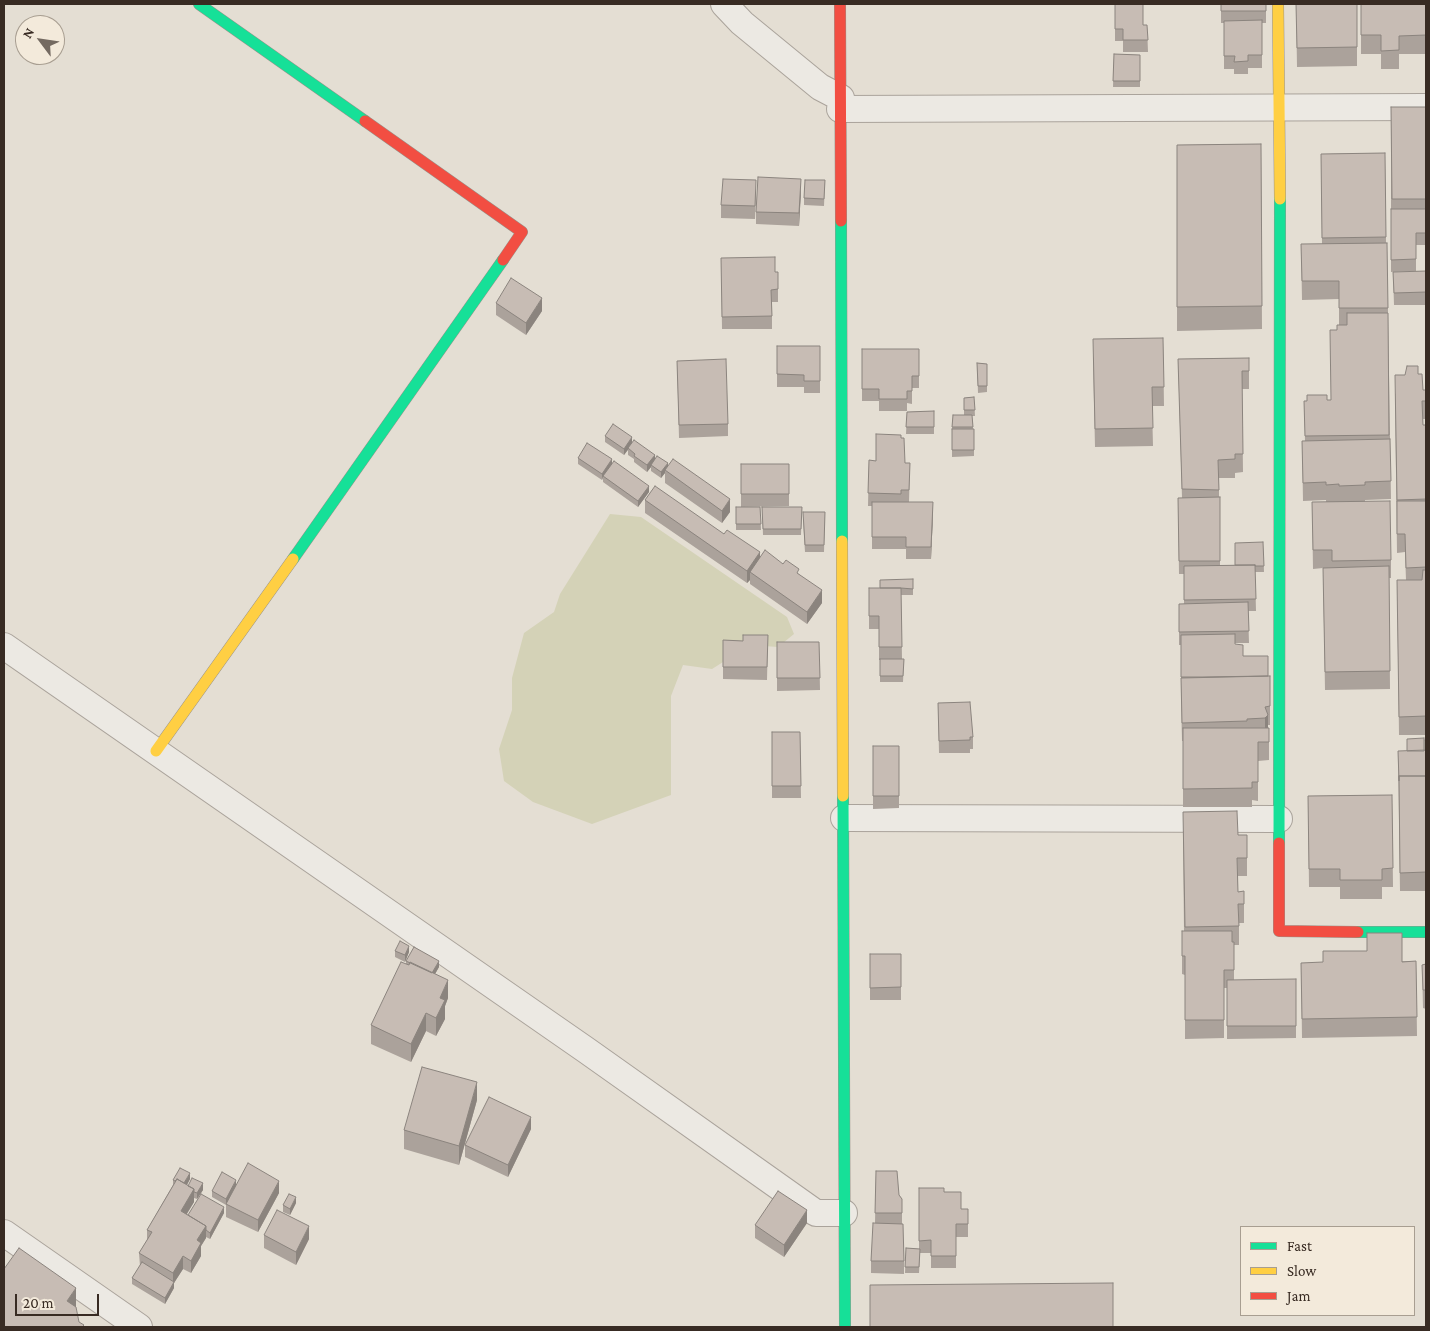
<!DOCTYPE html>
<style>
body{margin:0}
#map{position:relative;width:1430px;height:1331px;overflow:hidden;background:#e4ded3;font-family:"Crimson Pro",serif}
canvas{display:block}
.frame{position:absolute;inset:0;border:5px solid #382b23;pointer-events:none}
.legend{position:absolute;left:1240px;top:1226px;width:175px;height:90px;box-sizing:border-box;background:#f3eadb;border:1px solid #a89e91;margin:0;padding:6px 9px;list-style:none;font-size:15px;color:#382b23}
.legend li{display:flex;align-items:center;gap:10px;height:25px}
.legend b{width:25px;border:1px solid #a89e91}
.north{position:absolute;left:15px;top:15px;width:50px;height:50px;box-sizing:border-box;background:#f3eadb;border:1px solid #a89e91;border-radius:50%;rotate:301deg;font-size:14px;font-weight:700;line-height:20px;text-align:center;color:#382b23}
.north::after{content:'';display:block;margin:auto;width:18px;height:22px;background:#746a61;clip-path:polygon(50% 0,100% 100%,50% 72%,0 100%)}
.scale{position:absolute;left:15px;top:1294px;width:84px;height:22px;box-sizing:border-box;border:2px solid #382b23;border-top:0;padding-left:6px;font-size:15px;line-height:18px;white-space:nowrap;color:#382b23;-webkit-text-stroke:4px #f3eadb;paint-order:stroke}
</style>
<div id="map">
<canvas width="1430" height="1331"></canvas>
<div class="frame"></div>
<ul class="legend">
<li><b style="height:6px;background:#16e098"></b>Fast</li>
<li><b style="height:6px;background:#ffcf43"></b>Slow</li>
<li><b style="height:6px;background:#f24e42"></b>Jam</li>
</ul>
<div class="north">N</div>
<div class="scale">20 m</div>
</div>
<script>
const ctx = document.querySelector('canvas').getContext('2d');
ctx.lineJoin = 'round';
function fill(path, color) {
  ctx.fillStyle = color;
  ctx.fill(path, 'evenodd');
}
function shape(rows) {
  const path = new Path2D();
  for (const r of rows) {
    path.moveTo(r[0], r[1]);
    for (let i = 2; i < r.length; i += 2) path.lineTo(r[i], r[i + 1]);
  }
  return path;
}
function trace(path, color, width, dash) {
  ctx.strokeStyle = color;
  ctx.lineWidth = width;
  ctx.lineCap = dash ? 'butt' : 'round';
  ctx.setLineDash(dash || []);
  ctx.stroke(path);
}
const green = shape([
 [610,514,641,517,787,617,794,634,778,647,750,645,712,669,683,665,671,696,671,795,592,824,533,802,504,781,499,749,512,710,512,678,524,633,554,612,560,594]
]);
const street = shape([
 [724,4,742,23,820,87,841,98],
 [840,109,1426,107],
 [4,646,586,1050,816,1213,844,1213],
 [844,818,1279,819],
 [4,1233,139,1327]
]);
const fast = shape([
 [199,4,365,121],
 [841,221,842,541],
 [293,559,503,260],
 [843,796,845,1327],
 [1279,843,1280,199],
 [1358,932,1426,932]
]);
const slow = shape([
 [1278,4,1280,199],
 [842,541,843,796],
 [156,751,293,559]
]);
const jam = shape([
 [840,4,841,221],
 [365,121,522,232,503,260],
 [1279,843,1279,931,1358,932]
]);
const wall = shape([
 [1115,4,1143,25,1147,25,1148,52,1123,52,1123,41,1115,41],
 [1221,4,1266,4,1266,23,1262,23,1262,68,1248,68,1248,74,1234,74,1234,69,1224,69,1224,23,1221,23],
 [1296,4,1357,4,1357,66,1297,67],
 [1361,4,1426,4,1426,54,1399,54,1399,69,1381,69,1381,54,1361,54],
 [1114,54,1140,55,1140,87,1113,87],
 [1391,107,1426,107,1426,245,1416,245,1416,271,1391,272],
 [1261,144,1262,329,1177,331,1177,145],
 [1385,153,1386,243,1387,243,1388,313,1391,499,1365,500,1365,502,1391,560,1391,578,1389,578,1390,689,1325,690,1323,568,1313,569,1312,502,1326,502,1326,500,1303,501,1302,441,1305,441,1304,401,1331,400,1337,330,1339,325,1339,299,1302,300,1301,244,1322,244,1321,154],
 [825,180,824,206,804,205,804,198],
 [801,191,799,226,756,224,756,212],
 [756,193,755,219,721,218,721,205],
 [721,258,775,272,778,272,778,302,772,302,772,329,722,329],
 [1426,271,1426,305,1394,305,1393,272],
 [496,303,542,311,526,335,496,315],
 [1163,338,1164,406,1152,406,1153,446,1095,447,1093,358],
 [777,346,820,346,820,393,804,393,804,387,777,387],
 [862,349,919,349,919,388,912,388,912,404,907,403,907,411,879,411,879,401,862,401],
 [1249,358,1249,389,1242,389,1243,472,1235,473,1235,478,1219,478,1219,497,1220,497,1220,565,1235,565,1263,542,1264,572,1255,572,1256,611,1248,611,1249,643,1235,643,1235,644,1243,656,1268,676,1270,676,1270,725,1268,725,1268,728,1269,728,1269,760,1258,761,1258,801,1252,800,1252,807,1183,807,1183,741,1182,741,1181,696,1181,645,1179,645,1179,616,1184,603,1184,574,1179,574,1178,498,1182,498,1178,359],
 [677,361,728,424,728,436,679,438],
 [977,363,987,364,987,392,978,393],
 [1418,374,1423,390,1426,390,1426,419,1423,419,1423,425,1426,425,1426,735,1399,735,1397,580,1406,580,1405,552,1397,553,1395,394],
 [974,397,975,416,972,416,973,429,974,429,974,456,952,457,952,429,953,415,964,415,964,398],
 [934,411,934,434,906,434,907,412],
 [605,436,632,443,668,466,730,512,722,523,665,483,665,473,661,478,651,471,651,467,647,472,634,462,634,459,628,455,628,450,624,455,605,442],
 [901,438,905,463,910,463,909,502,933,514,931,559,906,559,906,549,872,549,872,506,868,506,869,460,876,461],
 [578,458,612,464,649,492,638,507,603,482,603,478,602,480,578,464],
 [741,464,789,464,789,506,741,507],
 [645,500,724,534,760,558,799,574,822,603,807,624,750,584,750,580,747,583,645,513],
 [736,507,760,507,761,530,736,530],
 [762,507,802,507,801,535,763,535],
 [825,512,824,552,805,552,803,519],
 [913,579,913,595,901,595,902,659,904,659,903,682,880,682,880,660,879,660,879,629,869,629,869,588,880,588],
 [768,635,767,680,723,679,723,640,743,641],
 [777,642,819,642,820,690,777,691],
 [938,703,973,737,973,749,970,749,970,753,939,753],
 [772,732,800,732,801,798,772,798],
 [1426,740,1426,891,1400,891,1398,751,1425,751],
 [873,746,899,746,899,808,873,809],
 [1392,795,1393,887,1382,887,1382,899,1340,899,1340,887,1309,887,1308,796],
 [1183,831,1238,835,1247,835,1247,876,1238,876,1238,892,1244,891,1244,923,1239,923,1239,945,1234,945,1234,980,1296,979,1296,1038,1227,1039,1227,988,1224,988,1224,1038,1185,1039,1185,975,1182,974,1182,950,1184,931],
 [395,951,409,952,405,962,395,957],
 [870,954,901,954,901,1000,870,1000],
 [406,961,439,967,435,974,448,998,445,1006,445,1019,436,1036,426,1031,411,1062,371,1044,371,1025,406,964],
 [1416,961,1417,1036,1302,1038,1301,963],
 [1426,964,1426,1009,1423,1008,1422,965],
 [477,1100,459,1165,404,1149,404,1130],
 [531,1129,508,1177,465,1157,465,1145],
 [876,1171,899,1195,902,1199,902,1224,904,1261,904,1274,871,1273,871,1261,875,1223],
 [190,1179,187,1185,203,1190,197,1199,194,1198,194,1202,187,1214,188,1215,224,1213,210,1239,206,1237,206,1238,201,1246,201,1256,191,1273,183,1269,174,1283,174,1288,165,1304,132,1284,132,1278,140,1266,139,1253,147,1240,147,1230,173,1185,173,1180],
 [236,1186,279,1193,258,1232,226,1217,226,1205,212,1197,212,1191],
 [919,1188,961,1209,968,1209,968,1237,956,1237,956,1268,931,1268,931,1253,920,1253,919,1273,905,1273,906,1248,919,1249],
 [296,1203,290,1215,283,1212,283,1205],
 [807,1223,784,1257,755,1238,755,1225],
 [264,1235,309,1239,296,1265,264,1248]
]);
const shadedWall = shape([
 [801,179,801,191,799,226,799,213],
 [542,298,542,311,526,335,526,323],
 [632,437,632,444,624,455,624,449],
 [655,455,655,461,651,465,651,467,647,472,647,465],
 [612,459,612,466,603,476,602,480,602,474],
 [668,463,668,469,665,470,665,473,661,478,661,472],
 [649,486,649,492,638,507,638,501],
 [730,499,730,512,722,523,722,511],
 [933,502,933,514,931,559,931,547],
 [760,552,760,565,750,572,750,580,747,583,747,571],
 [822,590,822,603,807,624,807,612],
 [1268,715,1268,734,1265,737,1265,718],
 [409,946,409,952,405,962,405,955],
 [439,961,439,967,431,981,431,975],
 [448,980,448,998,445,1006,445,1019,436,1036,436,1018,440,998],
 [426,1013,426,1031,411,1062,411,1044],
 [477,1082,477,1100,459,1165,459,1146],
 [531,1117,531,1129,508,1177,508,1165],
 [190,1173,190,1179,183,1192,183,1185],
 [236,1180,236,1186,226,1205,226,1199],
 [279,1181,279,1193,258,1232,258,1220],
 [203,1183,203,1190,197,1199,197,1193],
 [194,1189,194,1202,181,1223,181,1211],
 [296,1197,296,1203,290,1215,290,1209],
 [224,1207,224,1213,210,1239,210,1233],
 [807,1210,807,1223,784,1257,784,1245],
 [206,1226,206,1238,201,1246,201,1256,191,1273,191,1261,197,1240],
 [309,1226,309,1239,296,1265,296,1252],
 [183,1256,183,1269,174,1283,174,1288,165,1304,165,1298,173,1284,173,1273],
 [76,1288,76,1312,67,1301]
]);
const building = shape([
 [1115,4,1143,4,1143,25,1147,25,1148,40,1123,40,1123,29,1115,29,1115,4],
 [1221,4,1266,4,1266,11,1221,11,1221,4],
 [1296,4,1357,4,1357,47,1297,48,1296,4],
 [1361,4,1426,4,1426,35,1399,36,1399,50,1381,51,1381,35,1361,35,1361,4],
 [1262,20,1262,55,1248,55,1248,61,1234,62,1235,56,1224,56,1224,21,1262,20],
 [1114,54,1140,55,1140,81,1113,81,1114,54],
 [1391,107,1426,107,1426,199,1392,199,1391,107],
 [1261,144,1262,306,1177,307,1177,145,1261,144],
 [1385,153,1386,237,1322,238,1321,154,1385,153],
 [758,177,801,179,799,213,756,212,758,177],
 [723,179,756,180,755,206,721,205,723,179],
 [805,180,825,180,824,199,804,198,805,180],
 [1391,209,1426,209,1426,233,1416,233,1416,259,1391,260,1391,209],
 [1387,243,1388,308,1339,308,1339,281,1302,281,1301,244,1387,243],
 [775,257,775,272,778,272,778,289,771,290,772,316,722,317,721,258,775,257],
 [1426,271,1426,292,1394,293,1393,272,1426,271],
 [511,278,542,298,526,323,496,303,511,278],
 [1347,313,1388,313,1389,435,1305,436,1304,401,1307,401,1307,395,1327,395,1327,400,1331,400,1330,330,1337,330,1337,325,1347,325,1347,313],
 [1163,338,1164,387,1152,387,1153,428,1095,429,1093,339,1163,338],
 [777,346,820,346,820,381,804,381,804,375,777,374,777,346],
 [862,349,919,349,919,376,912,376,912,391,907,391,907,399,879,399,879,389,862,389,862,349],
 [1249,358,1249,371,1242,371,1243,454,1235,454,1235,459,1218,460,1219,490,1182,489,1178,359,1249,358],
 [726,359,728,424,679,425,677,361,726,359],
 [977,363,987,364,987,386,978,386,977,363],
 [1407,366,1418,366,1418,374,1422,374,1423,390,1426,390,1426,401,1422,401,1423,425,1426,425,1426,499,1397,500,1395,375,1405,375,1407,366],
 [974,397,975,410,964,410,964,398,974,397],
 [934,411,934,427,906,427,907,412,934,411],
 [953,415,972,415,973,427,952,427,953,415],
 [613,424,632,437,624,449,605,436,613,424],
 [952,429,974,429,974,450,952,450,952,429],
 [876,434,901,435,901,438,904,438,905,463,910,463,909,490,901,490,901,494,868,493,869,460,876,461,876,434],
 [1390,439,1391,481,1365,482,1365,485,1339,486,1339,484,1326,485,1326,482,1303,483,1302,441,1390,439],
 [634,440,655,455,647,465,634,456,635,454,628,448,634,440],
 [587,443,612,459,602,474,578,458,587,443],
 [657,456,668,463,661,472,651,465,657,456],
 [673,459,730,499,722,511,665,470,673,459],
 [614,461,649,486,638,501,603,476,614,461],
 [741,464,789,464,789,494,741,494,741,464],
 [655,486,724,534,727,530,760,552,747,571,645,500,655,486],
 [1220,497,1220,561,1179,561,1178,498,1220,497],
 [1390,501,1391,560,1332,561,1332,550,1313,550,1312,502,1390,501],
 [1397,501,1426,501,1426,567,1406,568,1405,534,1397,534,1397,501],
 [872,502,933,502,931,547,906,547,906,537,872,537,872,502],
 [736,507,760,507,761,524,736,524,736,507],
 [762,507,802,507,801,529,763,529,762,507],
 [803,512,825,512,824,545,805,545,803,512],
 [1263,542,1264,566,1255,566,1255,565,1235,565,1235,543,1263,542],
 [765,550,783,564,786,560,799,569,797,573,822,590,807,612,750,572,765,550],
 [1255,565,1256,599,1184,600,1184,566,1255,565],
 [1389,566,1390,671,1325,672,1323,568,1389,566],
 [1423,570,1426,570,1426,716,1399,717,1397,580,1422,580,1423,570],
 [913,579,913,589,901,588,880,588,880,580,913,579],
 [869,588,901,588,902,647,879,647,879,616,869,616,869,588],
 [1248,602,1249,631,1179,632,1179,604,1248,602],
 [1235,634,1235,644,1243,645,1243,656,1268,656,1268,676,1203,677,1181,677,1181,635,1235,634],
 [743,635,768,635,767,667,723,667,723,640,743,641,743,635],
 [777,642,819,642,820,678,777,678,777,642],
 [880,659,904,659,903,676,880,676,880,659],
 [1270,676,1270,706,1265,707,1268,715,1265,718,1247,719,1247,721,1182,723,1181,678,1270,676],
 [970,702,973,737,970,737,970,740,939,741,938,703,970,702],
 [1183,728,1269,728,1269,742,1258,742,1258,782,1252,782,1252,788,1183,789,1183,728],
 [772,732,800,732,801,786,772,786,772,732],
 [1424,738,1424,751,1407,751,1407,739,1424,738],
 [1425,740,1426,740,1426,750,1425,751,1425,740],
 [873,746,899,746,899,796,873,796,873,746],
 [1426,750,1426,776,1399,776,1399,781,1398,751,1426,750],
 [1399,776,1426,776,1426,872,1400,873,1399,776],
 [1392,795,1393,868,1382,869,1382,880,1340,880,1340,869,1309,869,1308,796,1392,795],
 [1237,811,1238,835,1247,835,1247,858,1237,858,1238,892,1244,891,1244,904,1238,904,1239,926,1185,927,1183,812,1237,811],
 [1182,931,1232,931,1232,942,1234,942,1234,970,1224,970,1224,1020,1185,1020,1185,956,1182,956,1182,931],
 [1367,933,1402,933,1402,962,1416,961,1417,1017,1302,1019,1301,963,1323,962,1323,951,1367,951,1367,933],
 [400,941,409,946,405,955,395,951,400,941],
 [414,947,439,961,432,973,406,961,414,947],
 [870,954,901,954,901,987,870,988,870,954],
 [401,962,409,965,410,962,448,980,440,998,445,1000,436,1018,426,1013,411,1044,371,1025,401,962],
 [1426,964,1426,990,1423,990,1422,965,1426,964],
 [1296,979,1296,1026,1227,1026,1227,980,1296,979],
 [422,1067,477,1082,459,1146,404,1130,422,1067],
 [489,1097,531,1117,508,1165,465,1145,489,1097],
 [248,1163,279,1181,258,1220,226,1204,248,1163],
 [180,1168,190,1173,184,1183,177,1179,175,1181,173,1180,180,1168],
 [876,1171,897,1171,899,1195,902,1199,902,1213,875,1213,876,1171],
 [222,1172,236,1180,226,1199,212,1191,222,1172],
 [192,1178,203,1183,197,1193,194,1192,194,1189,188,1186,192,1178],
 [177,1179,194,1189,181,1211,206,1226,197,1240,201,1243,191,1261,183,1256,173,1273,139,1253,152,1232,147,1230,177,1179],
 [919,1188,944,1188,944,1192,961,1192,961,1209,968,1209,968,1224,956,1224,956,1256,931,1256,931,1240,919,1241,919,1188],
 [778,1191,807,1210,784,1245,755,1225,778,1191],
 [201,1194,224,1207,210,1233,206,1230,206,1226,188,1215,201,1194],
 [289,1194,296,1197,290,1209,283,1205,289,1194],
 [277,1210,309,1226,296,1252,264,1235,277,1210],
 [873,1223,903,1224,904,1261,871,1261,873,1223],
 [19,1248,76,1288,67,1301,76,1307,79,1322,84,1325,82,1327,4,1327,4,1269,19,1248],
 [906,1248,920,1249,919,1267,905,1267,906,1248],
 [142,1262,174,1282,165,1298,132,1278,142,1262],
 [1113,1283,1113,1327,870,1327,870,1285,1113,1283]
]);
fill(green, '#d4d2b7');
trace(street, '#aaa39b', 28);
trace(fast, '#99938b', 12);
trace(slow, '#99938b', 12);
trace(jam, '#99938b', 12);
trace(street, '#ece9e3', 26);
trace(fast, '#16e098', 11);
trace(slow, '#ffcf43', 11);
trace(jam, '#f24e42', 11);
fill(wall, '#aba29b');
fill(shadedWall, '#8b847e');
fill(building, '#c7bcb4');
trace(building, '#8b847e', 1);
</script>
